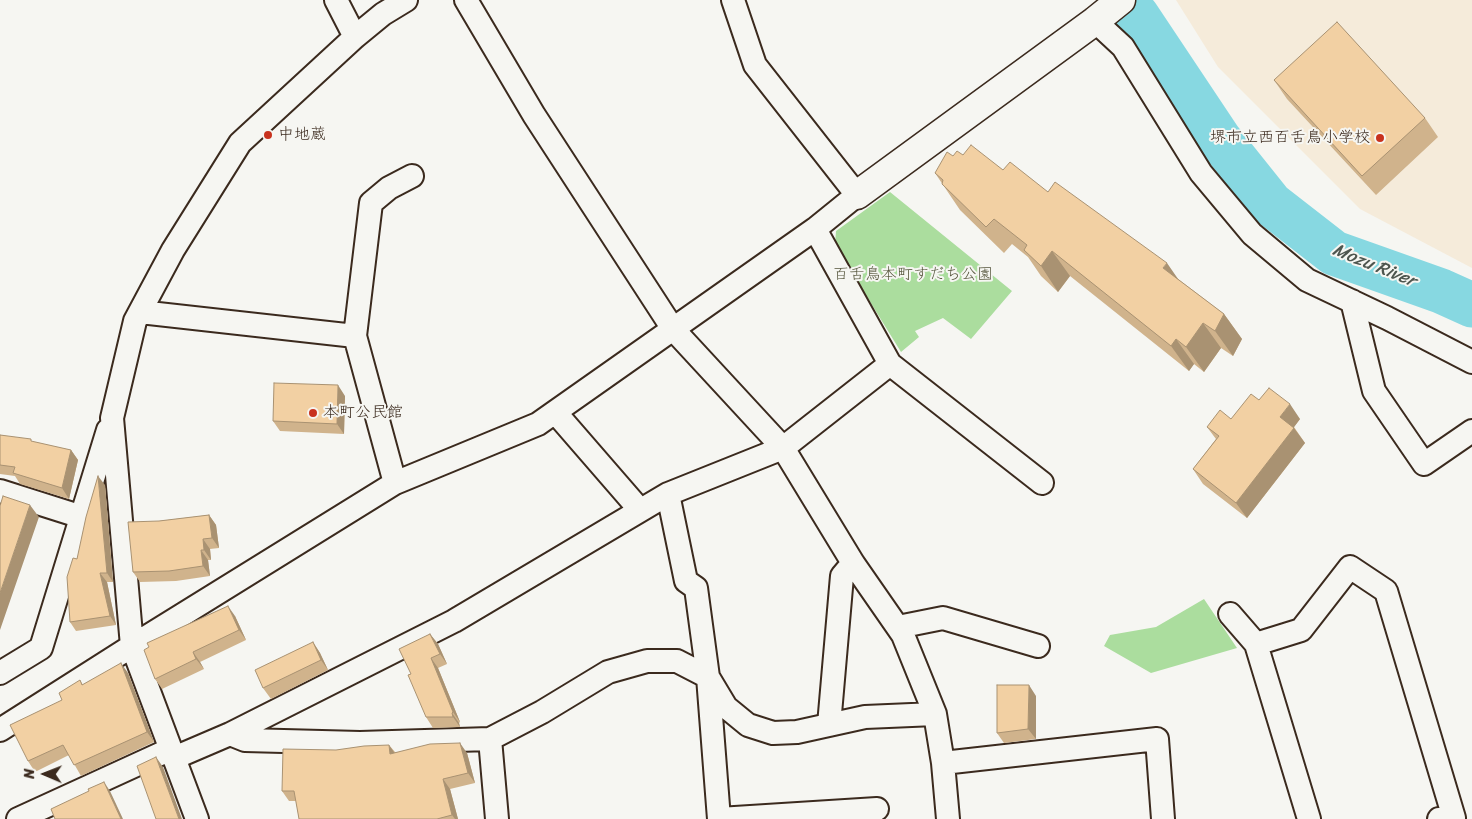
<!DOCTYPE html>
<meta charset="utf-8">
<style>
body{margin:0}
#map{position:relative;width:1472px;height:819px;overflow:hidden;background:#f6f6f2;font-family:Sriracha,sans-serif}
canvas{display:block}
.north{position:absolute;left:20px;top:749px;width:50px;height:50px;-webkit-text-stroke:4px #f6f6f2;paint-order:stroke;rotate:271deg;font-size:14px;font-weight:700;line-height:20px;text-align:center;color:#3b2a1e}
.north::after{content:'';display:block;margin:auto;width:18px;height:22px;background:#3b2a1e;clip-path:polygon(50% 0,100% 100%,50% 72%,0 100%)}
</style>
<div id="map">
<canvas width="1472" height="819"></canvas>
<div class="north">N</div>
</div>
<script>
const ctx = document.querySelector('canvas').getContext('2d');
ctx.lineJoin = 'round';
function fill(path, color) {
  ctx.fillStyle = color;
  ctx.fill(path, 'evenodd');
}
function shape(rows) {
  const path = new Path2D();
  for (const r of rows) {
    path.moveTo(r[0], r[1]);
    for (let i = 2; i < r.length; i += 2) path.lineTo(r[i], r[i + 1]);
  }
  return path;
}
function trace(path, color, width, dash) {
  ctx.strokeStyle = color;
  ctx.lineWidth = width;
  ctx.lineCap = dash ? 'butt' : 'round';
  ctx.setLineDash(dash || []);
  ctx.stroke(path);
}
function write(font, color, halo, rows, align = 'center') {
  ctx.font = font + ' Sriracha,"Klee One",sans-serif';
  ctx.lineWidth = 4;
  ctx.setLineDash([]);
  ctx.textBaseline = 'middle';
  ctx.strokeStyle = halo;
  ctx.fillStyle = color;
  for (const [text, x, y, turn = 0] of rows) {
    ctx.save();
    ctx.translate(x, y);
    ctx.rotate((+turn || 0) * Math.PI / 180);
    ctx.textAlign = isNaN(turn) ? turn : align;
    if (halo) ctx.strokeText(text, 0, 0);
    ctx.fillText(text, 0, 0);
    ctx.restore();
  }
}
const built = shape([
 [1176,0,1472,0,1472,268,1360,209,1218,67]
]);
const green = shape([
 [890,192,1012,291,971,339,943,318,915,331,919,337,901,352,835,245,836,231],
 [1204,599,1237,648,1151,673,1104,646,1110,635,1156,627]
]);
const river = shape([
 [1122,0,1137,16,1219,139,1271,204,1334,253,1441,291,1472,305]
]);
const minor = shape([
 [336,0,355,37],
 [466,0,534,115,673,329,783,448,853,563,903,635,935,714,943,763,948,819],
 [1095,21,1123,47,1201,173,1252,234,1307,280,1387,318,1472,362],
 [815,229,890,364,1042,483],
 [1352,301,1374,391,1424,464,1472,431],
 [140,312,355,336],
 [555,412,640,510],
 [395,483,355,336,371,203,389,188,412,176],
 [0,491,82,517],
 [668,494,686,581,696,588,708,677,719,819],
 [1230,614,1256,644],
 [898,627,943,618,1038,646],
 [0,673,41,648,108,430],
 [829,725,842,576,853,563],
 [0,730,132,646,395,483,538,424,815,229,857,195,755,65,733,0],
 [230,734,245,740,360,743,490,739,542,712,608,672,647,661,677,661,708,677,726,707,748,725,773,733,797,732,865,717,935,714],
 [490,739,497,819],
 [174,758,230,734,454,621,668,494,783,448,890,364],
 [943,763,1157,739,1163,819],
 [18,819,171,749],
 [197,819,132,646,112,418,135,321,173,250,240,143,355,37,383,14,406,0],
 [719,819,877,809],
 [1309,819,1256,644,1301,630,1350,567,1386,591,1454,818,1439,819]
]);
const tertiary = shape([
 [857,195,1095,21,1121,0]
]);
const wall = shape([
 [1274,80,1425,118,1438,137,1376,195,1287,99],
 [963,155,1003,170,1048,192,1178,279,1224,314,1242,339,1233,356,1221,348,1204,372,1194,364,1189,371,1070,276,1058,292,1041,276,1028,257,1012,244,1004,253,960,210,935,173,953,156],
 [345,396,344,434,280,431,273,421],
 [1259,400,1300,419,1294,427,1305,443,1247,518,1203,484,1193,469,1216,439,1207,427,1231,419],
 [0,435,71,450,78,460,69,499,20,484,15,476,0,474],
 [105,485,113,582,107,582,116,625,76,631,70,622,77,559],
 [209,515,216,525,219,548,210,549,211,560,208,560,210,576,176,581,140,582,133,572,159,521],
 [235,616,246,640,200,662,204,669,162,689,155,679],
 [430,634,438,644,447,664,438,668,460,722,459,723,460,727,433,728,426,717],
 [313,642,320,653,328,670,271,699,263,688],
 [128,673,154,742,81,776,69,755,35,772,28,761,62,700,80,680,83,685],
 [1036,696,1036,739,1004,743,997,733],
 [389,745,395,752,467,753,475,783,450,789,458,819,299,819,296,801,289,801,282,791]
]);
const shadedWall = shape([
 [1052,251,1070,276,1058,292,1041,266],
 [1167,263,1185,289,1163,268],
 [1224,314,1242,339,1233,356,1215,331],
 [1203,323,1221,348,1204,372,1186,347],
 [1176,339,1194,364,1189,371,1171,346],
 [338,385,345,396,344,434,337,424],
 [1290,404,1300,419,1291,431,1280,417],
 [1294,428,1305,443,1247,518,1236,503],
 [71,450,78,460,69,499,62,488],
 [98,476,105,485,113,582,107,573],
 [30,505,39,517,0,630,0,593],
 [209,515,216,525,219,548,212,538],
 [203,539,210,549,211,560,204,550],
 [201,550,208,560,210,576,203,566],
 [100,573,107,582,116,625,110,616],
 [228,606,235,616,246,640,239,630],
 [430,634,438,644,447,664,440,654],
 [313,642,320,653,328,670,321,660],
 [193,652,200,662,204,669,196,659],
 [431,658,438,668,460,722,453,712],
 [121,663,128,673,154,742,147,732],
 [1029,685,1036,696,1036,739,1028,729],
 [452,713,459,723,460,727,453,717],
 [460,743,467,753,475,783,468,773],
 [389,745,396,755,390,754],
 [156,757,163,767,182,819,179,819],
 [443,779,450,789,458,819,455,819,452,815],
 [104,782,110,791,123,819,121,819]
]);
const building = shape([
 [1337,22,1425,118,1362,176,1274,80,1337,22],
 [971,145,1003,170,1010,162,1048,192,1055,182,1167,263,1163,268,1224,314,1215,331,1203,323,1186,347,1176,339,1171,346,1052,251,1041,266,1024,250,1027,245,994,219,986,227,942,184,943,180,935,173,947,152,953,156,957,151,963,155,971,145],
 [274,383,338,385,337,424,273,421,274,383],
 [1269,388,1290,404,1280,417,1294,428,1236,503,1193,469,1219,436,1207,427,1220,410,1231,419,1251,394,1259,400,1269,388],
 [0,435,31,439,31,441,71,450,62,488,13,473,15,467,0,465,0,435],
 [98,476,107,573,100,573,110,616,70,622,67,577,73,558,77,559,86,517,98,476],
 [3,496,30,505,0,593,0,506,3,496],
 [209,515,212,538,203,539,204,550,201,550,203,566,169,571,133,572,128,522,159,521,209,515],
 [228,606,239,630,193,652,196,659,155,679,144,650,149,647,147,643,228,606],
 [430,634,440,654,431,658,453,712,452,713,453,717,426,717,408,675,411,674,399,649,430,634],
 [313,642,321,660,263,688,255,670,313,642],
 [121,663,147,732,74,765,63,745,28,761,10,725,62,700,59,693,80,680,82,685,121,663],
 [997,685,1029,685,1028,729,997,733,997,685],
 [460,743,468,773,443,779,452,815,437,819,299,819,294,791,282,791,283,749,336,750,364,746,389,745,390,754,430,744,460,743],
 [156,757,179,819,156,819,137,766,156,757],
 [104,782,121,819,55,819,51,809,89,791,88,789,104,782]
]);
const markers = [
 [268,135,5,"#c8321e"],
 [1380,138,5,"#c8321e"],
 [313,413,5,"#c8321e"]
];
const poiNames = [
 ["中地蔵",278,135],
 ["堺市立西百舌鳥小学校",1370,138,"right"],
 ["本町公民館",323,413]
];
const parkNames = [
 ["百舌鳥本町すだち公園",913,275]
];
const waterNames = [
 ["Mozu River",1374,266,22]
];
fill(built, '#f5ebda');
fill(green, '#abdd9e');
trace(river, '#87d8e1', 45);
trace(minor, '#3b2a1e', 26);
trace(tertiary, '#3b2a1e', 31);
trace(minor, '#f6f6f2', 22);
trace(tertiary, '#f6f6f2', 28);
fill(wall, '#d0b38c');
fill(shadedWall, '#a99272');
fill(building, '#f2d0a3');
trace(building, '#a99272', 1);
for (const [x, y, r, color] of markers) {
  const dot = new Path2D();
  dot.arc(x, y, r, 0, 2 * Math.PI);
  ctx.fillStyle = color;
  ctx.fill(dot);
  trace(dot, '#f6f6f2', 2);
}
write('16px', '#3b2a1e', '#f6f6f2', poiNames, 'left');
write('16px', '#57573e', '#f6f6f2', parkNames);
write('italic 18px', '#4e564f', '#f6f6f2', waterNames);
</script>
